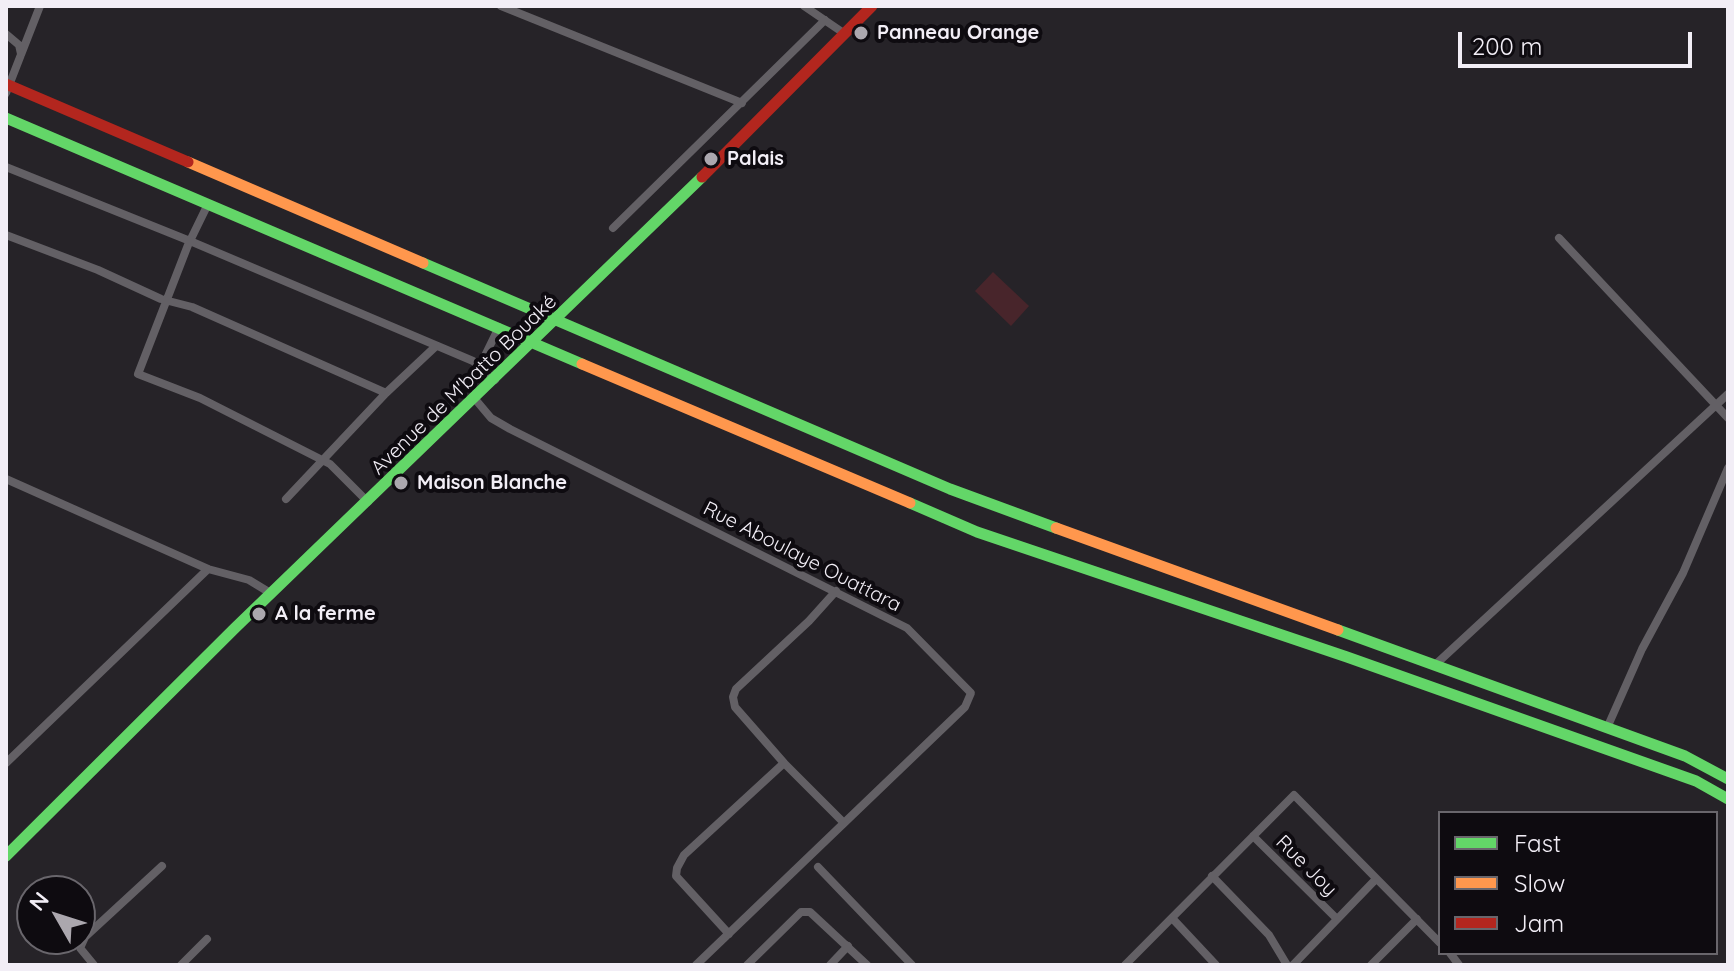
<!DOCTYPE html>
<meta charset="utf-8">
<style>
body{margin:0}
#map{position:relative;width:1734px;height:971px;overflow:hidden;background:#262328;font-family:Quicksand,sans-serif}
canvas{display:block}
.frame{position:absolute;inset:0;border:8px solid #f2eef6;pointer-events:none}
.legend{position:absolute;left:1438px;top:811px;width:280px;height:144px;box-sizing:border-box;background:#0e0b10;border:2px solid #69666c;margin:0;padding:10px 14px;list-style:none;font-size:24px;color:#f2eef6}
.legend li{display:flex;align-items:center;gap:16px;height:40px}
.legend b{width:40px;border:2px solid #69666c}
.north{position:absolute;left:16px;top:875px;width:80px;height:80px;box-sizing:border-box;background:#0e0b10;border:2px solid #69666c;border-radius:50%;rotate:309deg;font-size:22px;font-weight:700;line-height:32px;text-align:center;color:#f2eef6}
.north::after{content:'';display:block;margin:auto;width:28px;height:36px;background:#aba7ae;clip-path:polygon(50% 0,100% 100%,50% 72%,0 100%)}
.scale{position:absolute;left:1458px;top:32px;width:234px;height:36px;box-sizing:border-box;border:4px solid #f2eef6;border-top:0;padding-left:10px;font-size:24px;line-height:28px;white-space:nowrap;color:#f2eef6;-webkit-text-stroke:6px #0e0b10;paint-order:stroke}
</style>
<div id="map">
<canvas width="1734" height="971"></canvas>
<div class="frame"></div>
<ul class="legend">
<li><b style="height:10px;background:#63d668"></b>Fast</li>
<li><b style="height:10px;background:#ff974d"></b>Slow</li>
<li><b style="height:10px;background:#b3261e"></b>Jam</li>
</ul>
<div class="north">N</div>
<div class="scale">200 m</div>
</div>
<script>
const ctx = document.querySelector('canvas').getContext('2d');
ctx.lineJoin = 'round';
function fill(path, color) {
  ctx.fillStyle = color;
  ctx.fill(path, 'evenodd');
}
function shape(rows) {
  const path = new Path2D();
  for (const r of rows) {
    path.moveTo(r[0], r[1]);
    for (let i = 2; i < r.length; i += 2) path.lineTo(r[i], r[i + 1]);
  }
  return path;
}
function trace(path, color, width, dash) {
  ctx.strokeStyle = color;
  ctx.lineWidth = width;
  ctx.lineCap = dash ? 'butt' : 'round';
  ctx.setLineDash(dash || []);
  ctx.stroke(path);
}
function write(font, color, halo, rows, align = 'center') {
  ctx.font = font + ' Quicksand,sans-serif';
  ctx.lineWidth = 8;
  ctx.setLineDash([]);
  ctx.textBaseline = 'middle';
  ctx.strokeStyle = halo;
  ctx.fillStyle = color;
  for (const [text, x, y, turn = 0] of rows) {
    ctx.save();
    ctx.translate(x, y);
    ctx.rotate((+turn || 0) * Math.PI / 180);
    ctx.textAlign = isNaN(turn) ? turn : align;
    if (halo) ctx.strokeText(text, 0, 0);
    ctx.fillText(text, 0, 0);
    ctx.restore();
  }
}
const green = shape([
 [993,272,1029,306,1011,326,975,291]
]);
const street = shape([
 [501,6,742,103],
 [804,6,845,34],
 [6,34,19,45,21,54],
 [6,93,40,6],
 [6,167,190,241,473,361,495,380],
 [208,204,188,245,138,374,200,398,330,464,368,502],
 [613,228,825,20],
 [6,235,98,270,161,299,192,307,386,393],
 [1559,238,1728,418],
 [480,366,499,327],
 [475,399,491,418,510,429,907,628,971,693,965,707,696,965],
 [6,479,208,569,249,580,272,594],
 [286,499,386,393,435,347],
 [1435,665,1728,394],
 [1607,728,1642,649,1683,573,1728,468],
 [6,763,208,569],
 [784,763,844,823],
 [1253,836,1337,919],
 [818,867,912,965],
 [1212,876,1269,935,1287,965],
 [1172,918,1216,965],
 [729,934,676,876,677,868,684,855,784,763,735,707,733,697,736,689,809,621,836,591],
 [1450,953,1459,965],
 [94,965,80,948,85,937,162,866],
 [181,965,207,939],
 [747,965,801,912,810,912,867,965],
 [830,965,848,946],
 [1125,965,1294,795,1440,943],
 [1293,965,1376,879],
 [1371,965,1417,919]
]);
const fast = shape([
 [6,118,582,364],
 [423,263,950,489,1056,528],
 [910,503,977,532,1347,657,1696,781,1728,799],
 [1338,630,1685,756,1728,779],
 [6,856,235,628,702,177]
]);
const slow = shape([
 [188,162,423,263],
 [582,364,910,503],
 [1056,528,1338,630]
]);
const jam = shape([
 [6,84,188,162],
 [702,177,872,6]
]);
const markers = [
 [861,33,8,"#aba7ae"],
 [711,159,8,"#aba7ae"],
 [401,483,8,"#aba7ae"],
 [259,614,8,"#aba7ae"]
];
const poiNames = [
 ["Panneau Orange",877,33],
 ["Palais",727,159],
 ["Maison Blanche",417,483],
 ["A la ferme",275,614]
];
const streetNames = [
 ["Avenue de M'batto Bouaké",464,385,-44],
 ["Rue Aboulaye Ouattara",802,557,27],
 ["Rue Joy",1306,866,45]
];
fill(green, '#48252b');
trace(street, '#636065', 8);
trace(fast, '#63d668', 11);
trace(slow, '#ff974d', 11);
trace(jam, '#b3261e', 11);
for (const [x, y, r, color] of markers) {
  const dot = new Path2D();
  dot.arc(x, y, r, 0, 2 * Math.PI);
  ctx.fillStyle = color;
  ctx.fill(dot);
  trace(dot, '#0e0b10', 3);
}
write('bold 20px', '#f2eef6', '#0e0b10', poiNames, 'left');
write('20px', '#f2eef6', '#0e0b10', streetNames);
</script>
